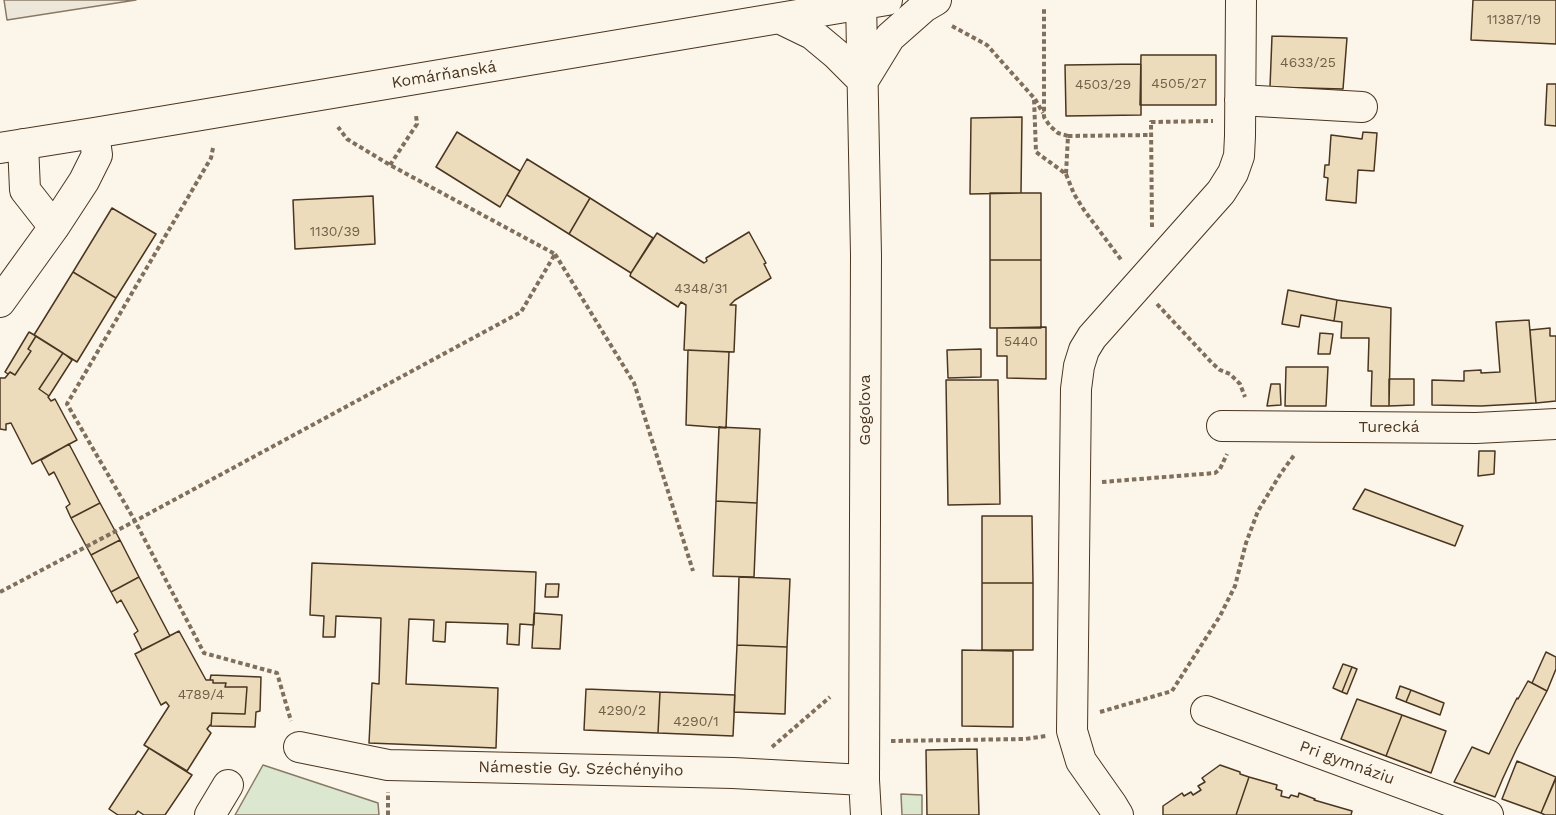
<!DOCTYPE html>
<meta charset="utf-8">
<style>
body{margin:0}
canvas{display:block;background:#fbf6e9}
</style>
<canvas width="1556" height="815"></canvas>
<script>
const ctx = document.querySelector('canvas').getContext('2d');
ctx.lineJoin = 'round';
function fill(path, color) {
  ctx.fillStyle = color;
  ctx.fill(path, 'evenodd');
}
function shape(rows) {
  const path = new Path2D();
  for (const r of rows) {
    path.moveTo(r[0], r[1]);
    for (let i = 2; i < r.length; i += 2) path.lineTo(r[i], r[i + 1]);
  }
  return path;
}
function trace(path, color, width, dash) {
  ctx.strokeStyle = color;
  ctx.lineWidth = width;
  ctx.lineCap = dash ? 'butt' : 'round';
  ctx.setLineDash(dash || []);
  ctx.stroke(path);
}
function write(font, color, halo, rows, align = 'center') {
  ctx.font = font + ' "Work Sans",sans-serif';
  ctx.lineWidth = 4.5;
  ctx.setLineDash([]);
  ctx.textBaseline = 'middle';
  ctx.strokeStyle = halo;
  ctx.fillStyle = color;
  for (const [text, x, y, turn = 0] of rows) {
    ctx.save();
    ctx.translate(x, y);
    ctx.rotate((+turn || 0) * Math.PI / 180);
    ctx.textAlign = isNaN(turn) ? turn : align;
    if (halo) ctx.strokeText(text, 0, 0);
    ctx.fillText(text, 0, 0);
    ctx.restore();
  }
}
const green = shape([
 [263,765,378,803,379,815,235,815,263,765],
 [901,794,922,795,922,815,902,815,901,794]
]);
const parking = shape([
 [4,0,136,0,7,20,4,0]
]);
const building = shape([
 [1473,0,1556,0,1556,44,1471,40,1473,0],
 [1272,36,1347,38,1343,89,1270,87,1272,36],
 [1141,55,1216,55,1216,105,1140,105,1141,55],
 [1141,64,1141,115,1066,116,1065,65,1141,64],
 [1547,84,1556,84,1556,126,1545,125,1547,84],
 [1022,117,1021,193,970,194,971,118,1022,117],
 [457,132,520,171,500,207,436,167,457,132],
 [1363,132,1377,133,1374,171,1358,170,1356,203,1326,200,1328,178,1324,177,1325,165,1329,165,1331,135,1362,139,1363,132],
 [527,159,590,198,569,234,507,195,527,159],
 [990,193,1041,193,1041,260,990,260,990,193],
 [373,196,375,244,295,249,293,200,373,196],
 [590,198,653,238,631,273,569,234,590,198],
 [112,208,156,234,116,298,73,272,112,208],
 [749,232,766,263,764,264,771,278,735,300,730,305,736,305,734,352,684,350,686,305,681,302,678,307,630,276,631,273,657,233,704,263,707,261,706,258,749,232],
 [990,260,1041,260,1041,328,990,328,990,260],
 [73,272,116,298,77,362,34,335,73,272],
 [1288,290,1337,300,1334,321,1301,315,1299,327,1282,324,1288,290],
 [1337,300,1391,308,1389,406,1371,406,1372,371,1368,371,1369,338,1341,338,1342,322,1334,321,1337,300],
 [1529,320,1536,403,1481,406,1432,405,1432,380,1464,381,1464,371,1481,370,1481,373,1500,372,1496,322,1529,320],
 [1046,327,1046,379,1007,378,1007,356,997,356,997,328,1046,327],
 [1550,328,1550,336,1556,336,1556,401,1536,403,1530,330,1550,328],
 [29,332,36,336,28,349,31,351,15,375,10,372,8,374,5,372,29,332],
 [1320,333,1333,334,1330,354,1318,354,1320,333],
 [36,336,63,353,39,389,49,396,48,397,51,401,55,399,77,440,32,464,11,423,6,424,6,430,0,429,0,378,5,378,10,372,15,375,31,351,28,349,36,336],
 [981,349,981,377,948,378,947,350,981,349],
 [688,350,729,352,726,428,686,425,688,350],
 [63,353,72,360,49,396,39,389,63,353],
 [1286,367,1328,367,1326,406,1285,406,1286,367],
 [1389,379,1414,379,1414,405,1389,406,1389,379],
 [946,380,998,380,1000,504,948,505,946,380],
 [1271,384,1280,384,1281,405,1267,406,1271,384],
 [719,427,760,429,757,503,716,501,719,427],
 [69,444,100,503,71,518,66,507,70,504,54,472,49,475,41,460,69,444],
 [1479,451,1495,451,1494,474,1478,476,1479,451],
 [1365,489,1463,526,1455,546,1353,509,1365,489],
 [716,501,757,503,754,577,713,576,716,501],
 [100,503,120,540,91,555,71,518,100,503],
 [982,516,1032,516,1033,583,982,583,982,516],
 [120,540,139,577,111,592,91,555,120,540],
 [312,563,536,572,534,625,520,624,519,645,507,644,508,624,446,622,445,642,433,641,434,620,409,619,406,684,498,688,496,748,369,743,372,683,379,684,381,618,336,616,335,637,323,637,324,616,310,615,312,563],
 [139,577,170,636,142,650,134,634,138,631,121,600,117,603,111,592,139,577],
 [739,577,790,579,787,647,737,645,739,577],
 [982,583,1033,583,1033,650,982,650,982,583],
 [546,584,559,584,558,597,545,597,546,584],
 [534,613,562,615,560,649,532,648,534,613],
 [179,631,206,680,213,680,213,683,226,683,225,687,247,687,245,714,212,713,211,726,210,725,207,729,211,733,187,771,144,745,169,706,166,702,161,705,135,654,179,631],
 [737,645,787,647,785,714,734,712,737,645],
 [962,650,1013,651,1013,727,962,726,962,650],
 [1546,652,1556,657,1556,669,1547,691,1532,683,1546,652],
 [1343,664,1352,667,1342,692,1333,688,1343,664],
 [1352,667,1357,669,1347,694,1342,692,1352,667],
 [211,675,261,677,260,711,256,712,255,727,211,726,212,713,245,714,247,687,225,687,226,683,213,683,213,680,210,680,211,675],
 [1528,681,1547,691,1517,748,1503,778,1495,797,1454,782,1472,747,1489,754,1517,698,1518,699,1528,681],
 [1400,686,1411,690,1406,702,1396,698,1400,686],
 [586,689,660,692,658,733,584,730,586,689],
 [1411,690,1444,703,1440,715,1406,702,1411,690],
 [660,692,735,695,733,736,658,733,660,692],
 [1357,699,1402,715,1386,756,1341,739,1357,699],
 [1402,715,1446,731,1431,773,1386,756,1402,715],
 [149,748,192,775,165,815,144,815,138,811,135,815,118,815,109,809,149,748],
 [977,749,979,815,927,815,926,750,977,749],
 [1517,761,1556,777,1541,813,1502,799,1517,761],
 [1220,765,1240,772,1240,774,1249,777,1236,815,1163,815,1163,806,1182,793,1184,796,1191,792,1193,795,1201,790,1198,786,1205,782,1202,778,1220,765],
 [1249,777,1277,785,1276,789,1282,791,1281,796,1289,798,1291,795,1298,797,1299,793,1315,799,1314,800,1352,811,1351,815,1236,815,1249,777],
 [1556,778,1556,815,1545,815,1541,813,1556,778]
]);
const path = shape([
 [952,26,987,45,1034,98,1036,152,1066,174,1068,136,1058,133,1050,126,1044,117,1044,9],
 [1035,99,1043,113],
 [1068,136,1151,135],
 [213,148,211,158,67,404,135,521,204,653,277,673,291,721],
 [390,165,417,124,416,115],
 [1066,174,1074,194,1084,210,1122,261],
 [1152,227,1151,122,1213,121],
 [555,254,634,383,693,571],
 [1157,304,1212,363,1220,370,1230,374,1240,384,1245,397],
 [1102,482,1215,473,1220,469,1227,454],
 [0,592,135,521,521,312,555,254,390,165,347,139,338,127],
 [1100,712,1172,691,1220,616,1235,586,1246,543,1258,511,1281,473,1295,454],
 [891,741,1025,739,1046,736],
 [772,747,830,697],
 [388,815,388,792]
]);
const minor = shape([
 [861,0,866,255,864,780,866,815],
 [779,18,812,34,836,54,863,81],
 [863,81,890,37,924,7,936,0],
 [1240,100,1362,107],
 [23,144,25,190,54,227],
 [0,148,94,133,887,0],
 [0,302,54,227,84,181,97,155,94,133],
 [1222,426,1476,428,1556,424],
 [1206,711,1488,815],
 [299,747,388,765,733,773,864,780],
 [210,815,228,785],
 [1118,815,1112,805,1081,761,1072,731,1076,389,1079,366,1084,350,1092,337,1221,192,1233,173,1239,156,1240,136,1241,0]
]);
const numberNames = [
 ["11387/19",1514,20],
 ["4633/25",1308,63],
 ["4505/27",1179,84],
 ["4503/29",1103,85],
 ["1130/39",335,232],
 ["4348/31",701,289],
 ["5440",1021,342],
 ["4789/4",201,695],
 ["4290/2",622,711],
 ["4290/1",696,722]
];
const streetNames = [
 ["Komárňanská",444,75,-9],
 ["Gogoľova",865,410,-90],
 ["Turecká",1389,427],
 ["Pri gymnáziu",1347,763,20],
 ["Námestie Gy. Széchényiho",581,769,1]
];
fill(green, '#dce7d0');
trace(green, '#887966', 1.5);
fill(parking, '#ede7d9');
trace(parking, '#887966', 1.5);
fill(building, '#ecdcbc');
trace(building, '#4a3520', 1.5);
trace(minor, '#4a3520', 32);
trace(path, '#7f6f5c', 4, [4.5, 3]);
trace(minor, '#fbf6e9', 30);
write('14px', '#725f47', null, numberNames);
write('16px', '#4a3520', '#fbf6e9', streetNames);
</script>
